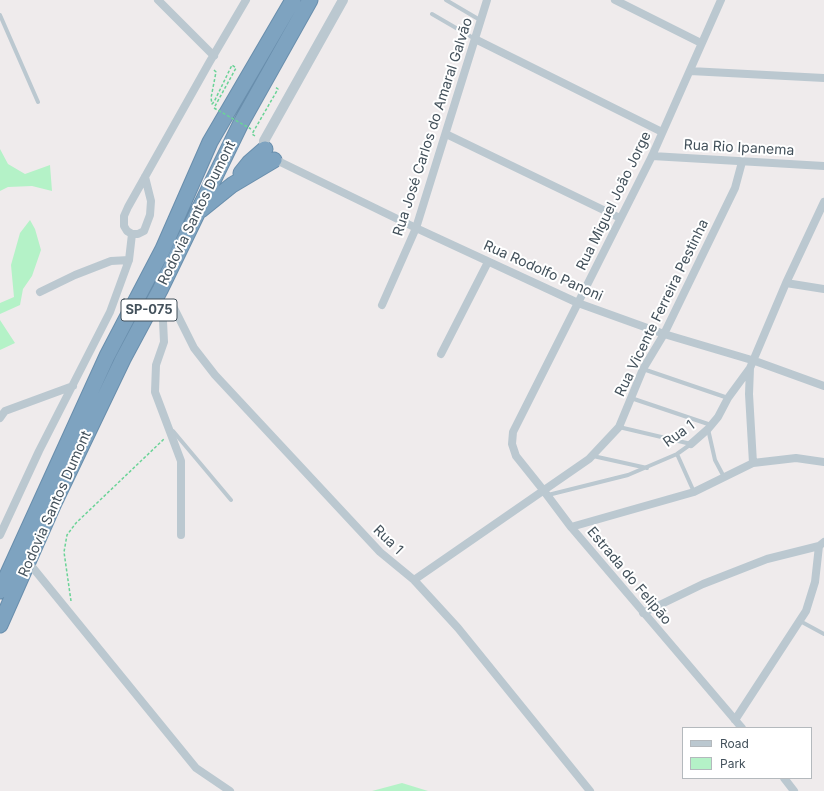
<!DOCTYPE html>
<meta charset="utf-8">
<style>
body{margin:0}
#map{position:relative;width:824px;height:791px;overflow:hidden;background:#efebec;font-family:Inter,sans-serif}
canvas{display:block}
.legend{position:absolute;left:682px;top:727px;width:130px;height:52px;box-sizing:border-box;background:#fff;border:1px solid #b4b9bd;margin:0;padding:5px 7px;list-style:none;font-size:12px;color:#43515b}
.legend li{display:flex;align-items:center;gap:8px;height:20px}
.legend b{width:20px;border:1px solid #b4b9bd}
</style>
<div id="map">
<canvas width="824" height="791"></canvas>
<ul class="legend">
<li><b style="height:5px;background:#bbc8d0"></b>Road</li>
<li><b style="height:11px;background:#b4f2c7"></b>Park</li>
</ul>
</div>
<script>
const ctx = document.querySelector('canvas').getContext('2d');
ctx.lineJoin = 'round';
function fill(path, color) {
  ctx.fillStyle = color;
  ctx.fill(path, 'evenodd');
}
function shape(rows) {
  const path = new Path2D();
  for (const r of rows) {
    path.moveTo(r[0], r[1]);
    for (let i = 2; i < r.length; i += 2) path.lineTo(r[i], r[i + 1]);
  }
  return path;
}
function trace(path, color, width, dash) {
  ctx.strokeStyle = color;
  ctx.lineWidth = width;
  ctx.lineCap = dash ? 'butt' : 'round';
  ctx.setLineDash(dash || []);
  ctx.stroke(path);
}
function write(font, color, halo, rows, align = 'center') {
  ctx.font = font + ' Inter,sans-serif';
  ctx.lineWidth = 4;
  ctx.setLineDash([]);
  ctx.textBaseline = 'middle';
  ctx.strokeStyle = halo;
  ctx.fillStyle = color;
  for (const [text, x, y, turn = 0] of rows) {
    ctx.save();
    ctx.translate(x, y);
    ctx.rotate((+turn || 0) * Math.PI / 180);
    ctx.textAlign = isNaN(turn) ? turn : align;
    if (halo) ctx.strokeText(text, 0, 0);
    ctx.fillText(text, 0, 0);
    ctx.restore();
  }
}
const green = shape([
 [0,149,8,164,25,174,50,165,52,191,32,186,8,187,0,191],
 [30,220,35,229,41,250,32,276,23,289,20,305,0,314,0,303,14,297,11,265,20,233],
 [0,320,15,343,0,350],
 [402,783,428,791,372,791]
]);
const path = shape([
 [214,70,216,72,211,98,212,104,214,102,232,65,236,68,214,108],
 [255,136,252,134,278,89,275,87],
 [71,601,64,552,67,535,76,523,164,439]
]);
const service = shape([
 [446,0,480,20],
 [432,14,475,39],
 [0,15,38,102],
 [643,369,728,398],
 [631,398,711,425],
 [619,427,691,444],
 [708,429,715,460,724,477],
 [173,431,231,500],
 [677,454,694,492],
 [593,456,647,468],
 [548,495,628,475,677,454,691,444],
 [800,621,824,634]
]);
const minor = shape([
 [158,0,214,56],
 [615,0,701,43],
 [721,0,652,156,513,432,512,444,516,456,544,491,571,527,742,728],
 [475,39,662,132],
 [690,71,824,78],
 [446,134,620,218],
 [652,156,824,166],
 [272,158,416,228,578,303,664,334,755,361,824,386],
 [145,177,151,201,150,215,144,231,138,234,132,234,127,231,124,226,124,216,128,207,209,63,246,0],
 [786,283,824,289],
 [40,292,75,275,111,261,129,260],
 [382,305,416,228,487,0],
 [441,354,488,262],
 [0,418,5,411,73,386],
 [691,444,708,429,718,417,728,398,750,368],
 [753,463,749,394,750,368,786,283,824,202],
 [571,527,694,492,753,463,796,458,824,462],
 [0,535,39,451,110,312,129,260,132,234],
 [181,535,181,461,155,392,156,365,164,342,163,321,165,312,173,306,194,348,215,375,380,552,414,580,458,628,590,791],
 [29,563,196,768,230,791],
 [414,580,589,459,619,427,643,369,664,334,735,188,742,162],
 [643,613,703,584,767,559,819,546,824,542],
 [735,720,806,611,815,582,819,546],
 [784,778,794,791]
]);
const tertiary = shape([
 [265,149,264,141,343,0]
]);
const motorway = shape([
 [241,173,249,163,265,149],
 [201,210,232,185,274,160],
 [0,591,107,356,163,249,210,142,293,0],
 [0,625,54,503,123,359,160,290,241,123,310,0]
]);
const pathBridge = shape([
 [214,108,251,129]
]);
const shields = [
 [149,310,56]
];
const shieldNames = [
 ["SP-075",149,310]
];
const streetNames = [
 ["Rua José Carlos do Amaral Galvão",433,127,-72],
 ["Rua Rio Ipanema",739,148,3],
 ["Rua Miguel João Jorge",614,201,-64],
 ["Rodovia Santos Dumont",197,213,-64],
 ["Rua Rodolfo Panoni",543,271,24],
 ["Rua Vicente Ferreira Pestinha",662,308,-64],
 ["Rua 1",679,434,-36],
 ["Rodovia Santos Dumont",55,504,-66],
 ["Rua 1",388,540,44],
 ["Estrada do Felipão",629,576,50]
];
fill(green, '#b4f2c7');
trace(motorway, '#698eac', 17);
trace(path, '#6ad397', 1.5, [3, 2]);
trace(service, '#bbc8d0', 4);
trace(minor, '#bbc8d0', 8);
trace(tertiary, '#bbc8d0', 10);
trace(motorway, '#7ea3c0', 15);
trace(pathBridge, '#6ad397', 1.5, [3, 2]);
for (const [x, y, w] of shields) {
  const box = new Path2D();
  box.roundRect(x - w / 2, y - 11, w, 22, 3);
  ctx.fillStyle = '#fff';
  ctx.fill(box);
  trace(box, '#43515b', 1);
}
write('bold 13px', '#43515b', null, shieldNames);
write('14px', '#43515b', '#fff', streetNames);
</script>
